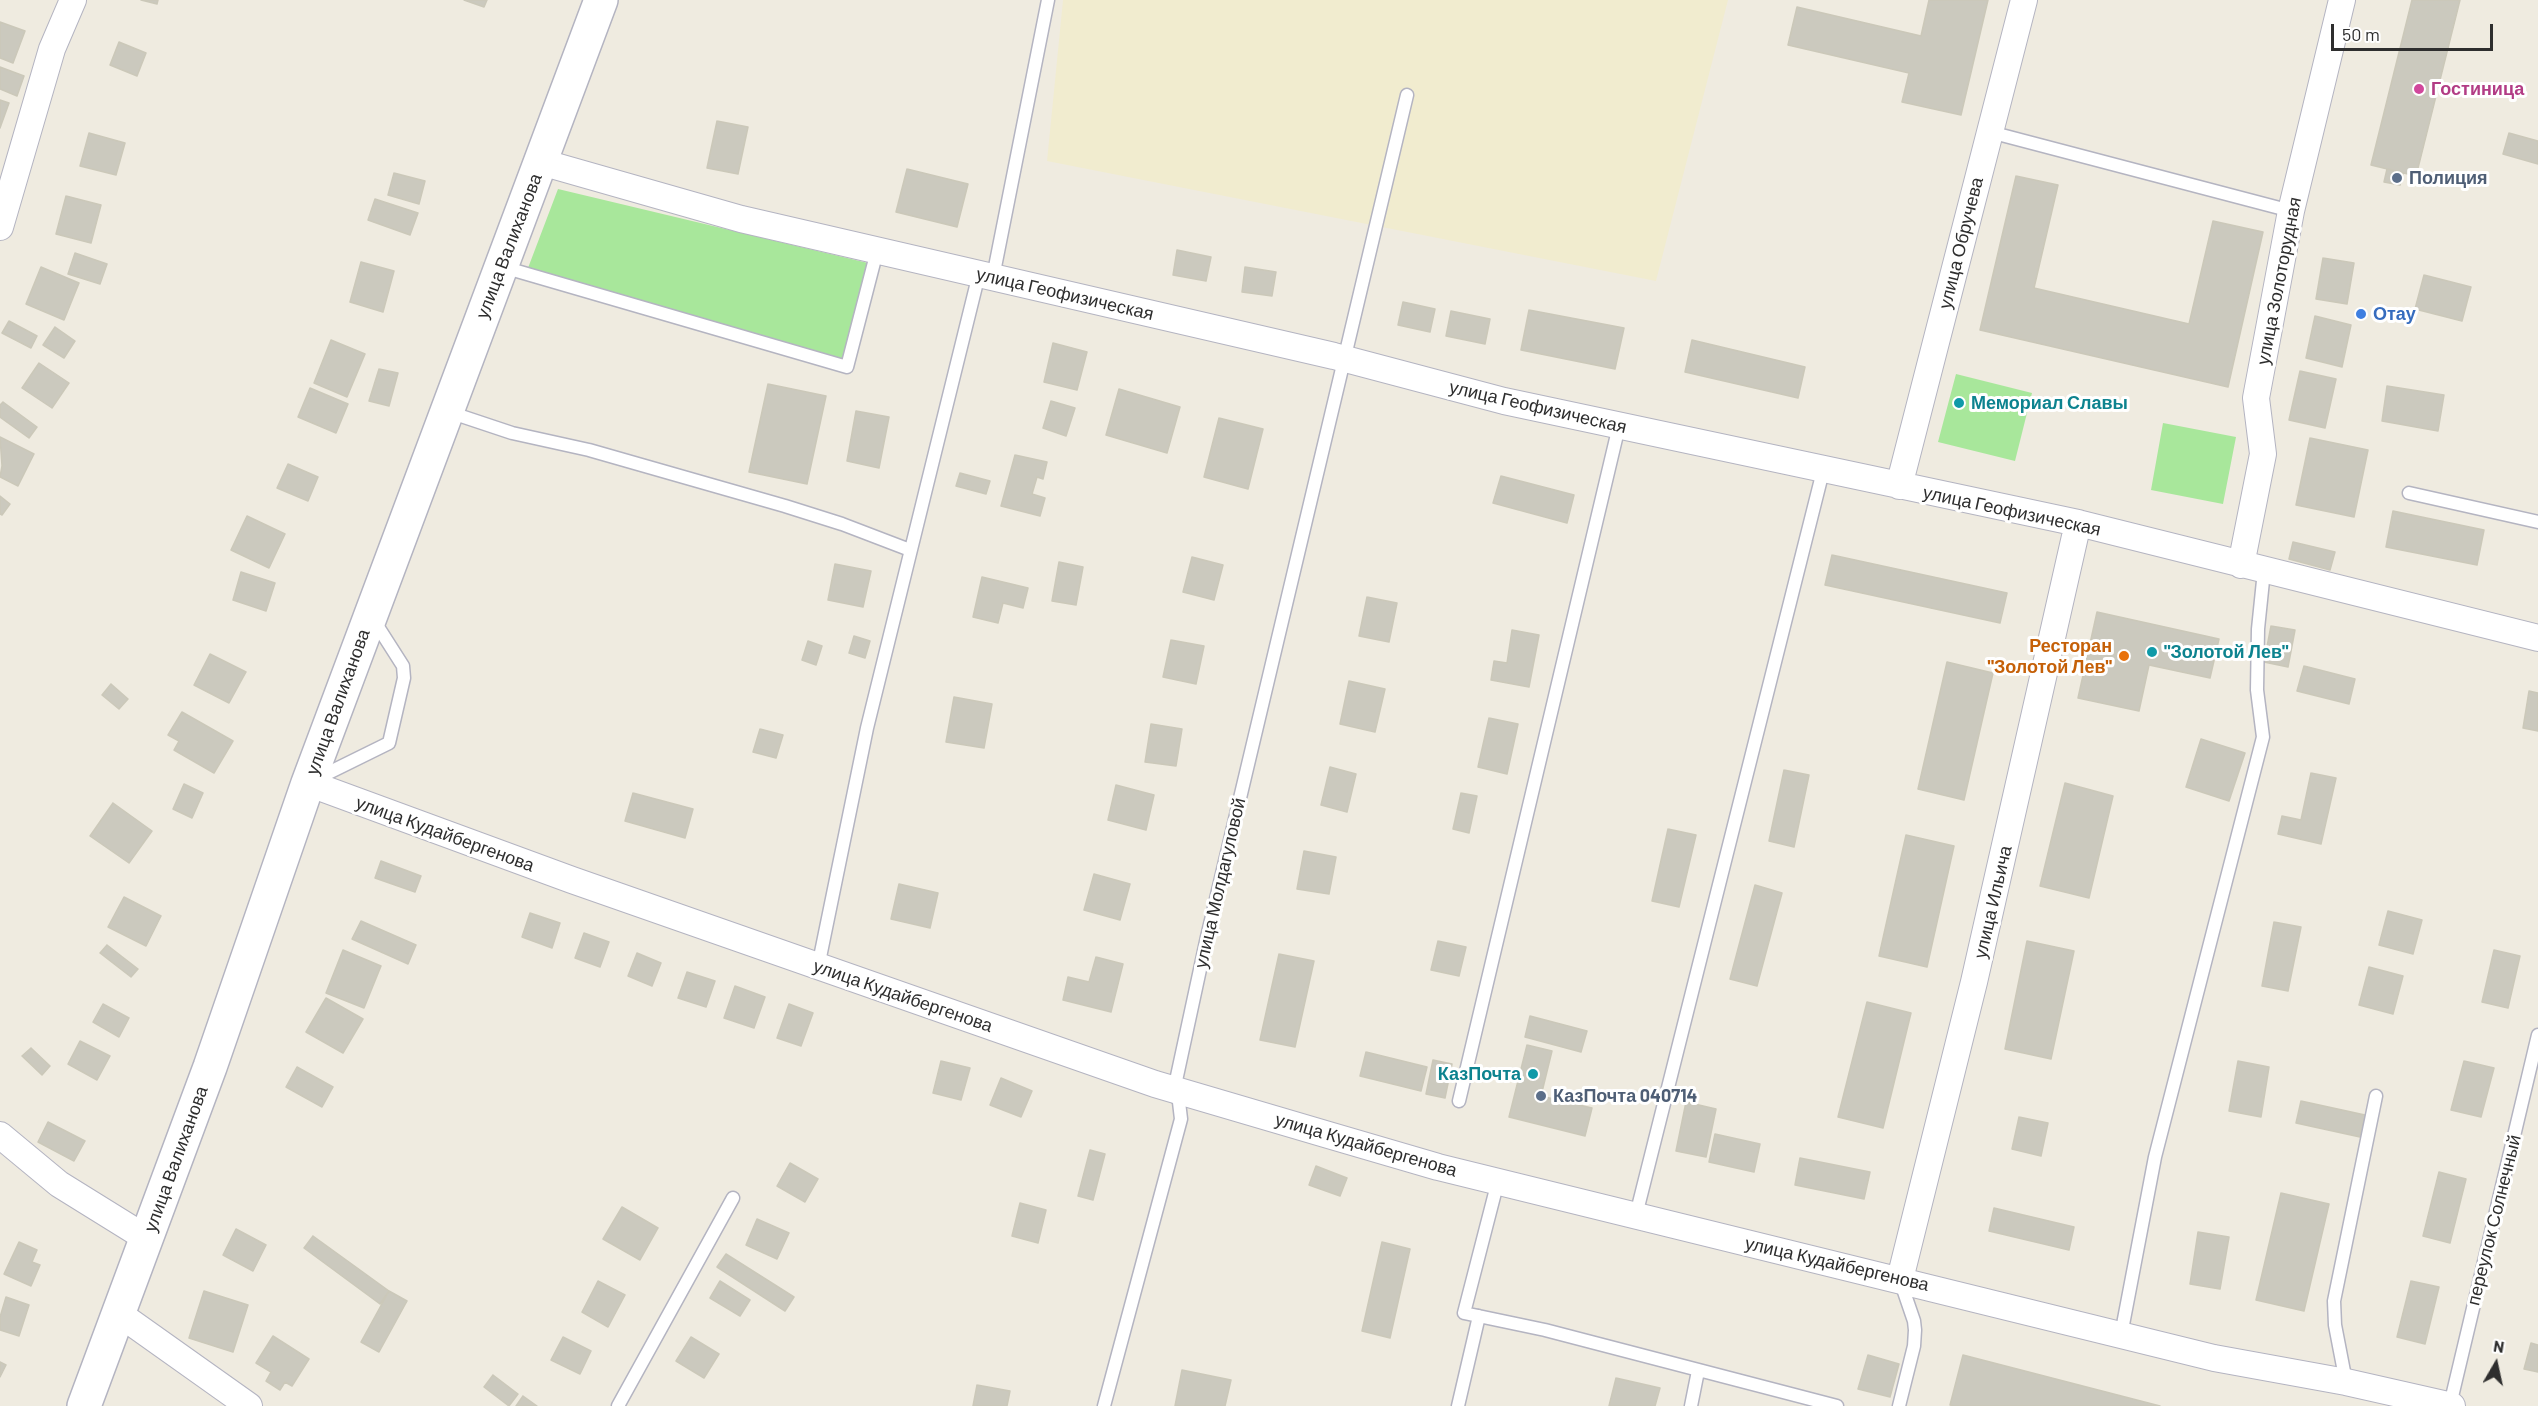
<!DOCTYPE html>
<meta charset="utf-8">
<style>
body{margin:0}
#map{position:relative;width:2538px;height:1406px;overflow:hidden;background:#efebe0;font-family:Barlow,sans-serif}
canvas{display:block}
.north{position:absolute;left:2466px;top:1334px;width:60px;height:60px;-webkit-text-stroke:4px #fff;paint-order:stroke;rotate:9deg;font-size:16px;font-weight:700;line-height:24px;text-align:center;color:#2e2e2e}
.north::after{content:'';display:block;margin:auto;width:21px;height:27px;background:#2e2e2e;clip-path:polygon(50% 0,100% 100%,50% 72%,0 100%)}
.scale{position:absolute;left:2331px;top:24px;width:162px;height:27px;box-sizing:border-box;border:3px solid #2e2e2e;border-top:0;padding-left:8px;font-size:18px;line-height:21px;white-space:nowrap;color:#2e2e2e;-webkit-text-stroke:4px #fff;paint-order:stroke}
</style>
<div id="map">
<canvas width="2538" height="1406"></canvas>
<div class="north">N</div>
<div class="scale">50 m</div>
</div>
<script>
const ctx = document.querySelector('canvas').getContext('2d');
ctx.lineJoin = 'round';
function fill(path, color) {
  ctx.fillStyle = color;
  ctx.fill(path, 'evenodd');
}
function shape(rows) {
  const path = new Path2D();
  for (const r of rows) {
    path.moveTo(r[0], r[1]);
    for (let i = 2; i < r.length; i += 2) path.lineTo(r[i], r[i + 1]);
  }
  return path;
}
function trace(path, color, width, dash) {
  ctx.strokeStyle = color;
  ctx.lineWidth = width;
  ctx.lineCap = dash ? 'butt' : 'round';
  ctx.setLineDash(dash || []);
  ctx.stroke(path);
}
function write(font, color, halo, rows, align = 'center') {
  ctx.font = font + ' Barlow,sans-serif';
  ctx.lineWidth = 6;
  ctx.setLineDash([]);
  ctx.textBaseline = 'middle';
  ctx.strokeStyle = halo;
  ctx.fillStyle = color;
  for (const [text, x, y, turn = 0] of rows) {
    ctx.save();
    ctx.translate(x, y);
    ctx.rotate((+turn || 0) * Math.PI / 180);
    ctx.textAlign = isNaN(turn) ? turn : align;
    if (halo) ctx.strokeText(text, 0, 0);
    ctx.fillText(text, 0, 0);
    ctx.restore();
  }
}
const education = shape([
 [1063,0,1728,0,1656,281,1047,161]
]);
const green = shape([
 [558,189,868,263,843,359,528,268],
 [1956,374,2032,393,2015,461,1938,442],
 [2163,423,2236,437,2223,504,2151,490]
]);
const building = shape([
 [141,0,158,0,157,4,141,0],
 [464,0,487,0,484,7,464,0],
 [1929,0,1988,0,1961,115,1902,102,1909,73,1788,45,1797,7,1921,36,1929,0],
 [2412,0,2460,0,2416,176,2371,165,2412,0],
 [0,22,25,31,13,63,0,58,0,22],
 [119,42,146,53,137,76,110,65,119,42],
 [0,67,24,76,17,96,0,89,0,67],
 [0,100,9,103,0,128,0,100],
 [717,121,748,127,738,174,707,168,717,121],
 [89,133,125,143,116,175,80,166,89,133],
 [2509,133,2538,141,2538,164,2503,154,2509,133],
 [907,169,968,184,957,227,896,212,907,169],
 [2387,169,2403,173,2400,185,2384,182,2387,169],
 [394,173,425,181,419,204,388,195,394,173],
 [2016,176,2058,185,2034,288,2189,324,2213,221,2263,232,2228,387,1980,330,2016,176],
 [66,196,101,205,91,243,56,234,66,196],
 [375,199,418,213,410,235,368,220,375,199],
 [1177,250,1211,257,1206,281,1173,275,1177,250],
 [75,253,107,264,100,284,68,274,75,253],
 [2323,258,2354,263,2347,304,2316,299,2323,258],
 [361,262,394,271,383,312,350,302,361,262],
 [41,267,79,283,64,320,26,304,41,267],
 [1245,267,1276,272,1272,296,1242,292,1245,267],
 [2424,275,2471,287,2462,321,2415,309,2424,275],
 [1403,302,1435,309,1430,332,1398,325,1403,302],
 [1529,310,1624,328,1615,369,1521,350,1529,310],
 [1451,311,1490,319,1485,344,1446,336,1451,311],
 [2315,316,2351,325,2342,367,2306,358,2315,316],
 [9,321,37,336,31,348,2,333,9,321],
 [55,327,75,341,64,358,43,345,55,327],
 [331,340,365,354,347,397,314,383,331,340],
 [1692,340,1805,367,1798,398,1685,372,1692,340],
 [1053,343,1087,352,1077,390,1044,382,1053,343],
 [39,363,69,383,52,408,22,388,39,363],
 [379,369,398,373,389,406,369,401,379,369],
 [2300,371,2336,379,2325,428,2289,420,2300,371],
 [768,384,826,396,807,484,749,472,768,384],
 [2387,386,2444,395,2438,431,2382,421,2387,386],
 [310,388,348,404,336,433,298,417,310,388],
 [1119,389,1180,407,1167,453,1106,435,1119,389],
 [1051,401,1075,408,1066,436,1043,428,1051,401],
 [3,402,37,427,29,438,0,417,0,405,3,402],
 [856,411,889,417,879,468,847,461,856,411],
 [1219,418,1263,429,1248,489,1204,477,1219,418],
 [0,437,34,454,18,486,0,477,2,466,0,437],
 [2310,438,2368,450,2354,517,2296,505,2310,438],
 [1015,455,1047,462,1043,479,1037,477,1032,494,1045,498,1040,516,1001,506,1015,455],
 [288,464,318,477,308,501,277,488,288,464],
 [960,473,990,481,986,494,956,486,960,473],
 [1501,476,1574,495,1567,523,1493,503,1501,476],
 [0,496,10,504,2,515,0,514,0,496],
 [2393,511,2484,530,2477,565,2386,547,2393,511],
 [247,516,285,534,269,568,231,550,247,516],
 [2293,542,2335,552,2330,570,2289,559,2293,542],
 [1832,555,2007,593,2000,623,1825,585,1832,555],
 [1192,557,1223,565,1214,600,1183,592,1192,557],
 [1059,562,1083,567,1076,605,1052,601,1059,562],
 [835,564,871,571,863,607,828,600,835,564],
 [241,572,275,583,266,611,233,600,241,572],
 [982,577,1028,588,1023,608,1003,603,998,623,973,617,982,577],
 [1367,597,1397,603,1389,642,1359,636,1367,597],
 [2097,612,2219,639,2210,678,2149,665,2139,711,2078,698,2097,612],
 [2271,626,2295,630,2288,667,2264,662,2271,626],
 [1512,630,1539,635,1529,687,1491,680,1494,661,1507,663,1512,630],
 [854,636,870,641,865,658,849,653,854,636],
 [1171,640,1204,646,1196,684,1163,677,1171,640],
 [808,641,822,646,816,665,802,660,808,641],
 [210,654,246,672,229,703,194,685,210,654],
 [1947,662,1993,673,1964,800,1918,789,1947,662],
 [2304,666,2355,679,2349,704,2297,691,2304,666],
 [1349,681,1385,689,1375,732,1340,724,1349,681],
 [111,684,128,699,119,709,102,695,111,684],
 [2529,691,2538,693,2538,731,2523,728,2529,691],
 [954,697,992,704,984,748,946,742,954,697],
 [182,712,233,741,214,773,174,750,179,741,168,735,182,712],
 [1489,718,1518,724,1507,774,1478,767,1489,718],
 [1151,724,1182,729,1176,766,1145,762,1151,724],
 [760,729,783,735,776,758,753,752,760,729],
 [2201,739,2245,753,2229,801,2186,787,2201,739],
 [1330,767,1356,774,1347,812,1321,805,1330,767],
 [1784,770,1809,775,1794,847,1769,841,1784,770],
 [2311,773,2336,778,2321,844,2278,834,2282,816,2301,820,2311,773],
 [2065,783,2113,796,2089,898,2040,886,2065,783],
 [184,784,203,793,192,818,173,809,184,784],
 [1116,785,1154,795,1146,830,1108,820,1116,785],
 [633,793,693,809,685,838,625,821,633,793],
 [1461,793,1477,796,1469,833,1453,829,1461,793],
 [113,803,152,831,129,863,90,836,113,803],
 [1668,829,1696,835,1679,907,1652,901,1668,829],
 [1906,835,1954,846,1927,967,1879,956,1906,835],
 [1304,851,1336,857,1329,894,1297,889,1304,851],
 [381,861,421,876,415,892,375,878,381,861],
 [1094,874,1130,884,1120,920,1084,910,1094,874],
 [899,884,938,893,930,928,891,919,899,884],
 [1755,885,1782,893,1757,986,1730,979,1755,885],
 [124,897,161,916,146,946,108,927,124,897],
 [2388,911,2422,920,2413,954,2379,945,2388,911],
 [530,913,560,923,552,948,522,937,530,913],
 [361,921,416,945,408,964,352,939,361,921],
 [2274,922,2301,927,2288,991,2262,986,2274,922],
 [584,933,609,942,600,967,575,958,584,933],
 [1438,941,1466,947,1459,976,1431,970,1438,941],
 [2027,941,2074,951,2051,1059,2005,1049,2027,941],
 [107,945,138,969,131,977,100,953,107,945],
 [343,950,381,966,364,1008,326,993,343,950],
 [2494,950,2520,956,2508,1008,2482,1002,2494,950],
 [637,953,661,963,652,986,628,976,637,953],
 [1279,954,1314,961,1295,1047,1260,1040,1279,954],
 [1096,957,1123,964,1111,1012,1063,1000,1068,977,1089,982,1096,957],
 [2369,967,2403,976,2393,1014,2359,1005,2369,967],
 [687,972,715,981,706,1007,678,998,687,972],
 [735,986,765,997,754,1028,724,1018,735,986],
 [326,998,363,1019,343,1053,306,1032,326,998],
 [1867,1002,1911,1013,1883,1128,1838,1117,1867,1002],
 [103,1004,129,1018,119,1037,93,1022,103,1004],
 [789,1004,813,1013,801,1046,777,1038,789,1004],
 [1530,1016,1587,1031,1581,1052,1525,1037,1530,1016],
 [80,1041,110,1056,97,1080,68,1064,80,1041],
 [1527,1045,1552,1051,1541,1096,1592,1108,1585,1136,1509,1117,1527,1045],
 [31,1048,50,1066,42,1075,22,1056,31,1048],
 [1366,1052,1427,1067,1421,1091,1360,1076,1366,1052],
 [1433,1060,1452,1064,1445,1098,1426,1094,1433,1060],
 [941,1061,970,1068,961,1100,933,1093,941,1061],
 [2238,1061,2269,1067,2261,1117,2229,1111,2238,1061],
 [2464,1061,2494,1068,2481,1117,2451,1110,2464,1061],
 [297,1067,333,1087,322,1107,286,1087,297,1067],
 [1001,1078,1032,1091,1021,1117,990,1105,1001,1078],
 [2301,1101,2365,1115,2360,1137,2296,1123,2301,1101],
 [1686,1102,1716,1109,1706,1157,1676,1151,1686,1102],
 [2019,1117,2048,1123,2041,1156,2012,1149,2019,1117],
 [48,1122,85,1141,74,1161,38,1142,48,1122],
 [1715,1134,1760,1144,1754,1172,1709,1162,1715,1134],
 [1090,1150,1105,1154,1093,1200,1078,1196,1090,1150],
 [1800,1158,1870,1172,1864,1199,1795,1185,1800,1158],
 [790,1163,818,1179,805,1202,777,1186,790,1163],
 [1316,1166,1347,1178,1340,1196,1309,1185,1316,1166],
 [2439,1172,2466,1179,2450,1243,2423,1236,2439,1172],
 [2281,1193,2329,1204,2304,1311,2256,1300,2281,1193],
 [1020,1203,1046,1210,1038,1243,1012,1236,1020,1203],
 [622,1207,658,1228,640,1260,603,1239,622,1207],
 [1994,1208,2074,1227,2069,1250,1989,1231,1994,1208],
 [757,1219,789,1233,777,1259,746,1245,757,1219],
 [236,1229,266,1245,253,1271,223,1255,236,1229],
 [2198,1232,2229,1237,2220,1289,2190,1284,2198,1232],
 [313,1236,389,1291,380,1304,304,1248,313,1236],
 [19,1242,37,1250,32,1262,40,1265,31,1286,4,1274,19,1242],
 [1382,1242,1410,1249,1390,1338,1362,1331,1382,1242],
 [726,1254,794,1297,785,1311,717,1267,726,1254],
 [598,1281,625,1295,608,1327,582,1312,598,1281],
 [720,1281,750,1300,740,1316,710,1298,720,1281],
 [2411,1281,2439,1287,2425,1344,2397,1337,2411,1281],
 [204,1291,248,1305,233,1352,189,1338,204,1291],
 [389,1291,407,1301,379,1352,361,1342,389,1291],
 [6,1297,29,1305,19,1336,0,1330,0,1317,6,1297],
 [273,1336,309,1359,292,1386,285,1382,280,1390,266,1381,271,1372,256,1363,273,1336],
 [563,1337,591,1351,580,1374,551,1360,563,1337],
 [691,1337,719,1354,704,1378,676,1361,691,1337],
 [2531,1343,2538,1345,2538,1372,2524,1369,2531,1343],
 [1868,1355,1899,1364,1890,1397,1858,1389,1868,1355],
 [1963,1355,2160,1406,1954,1406,1950,1405,1963,1355],
 [0,1362,6,1365,0,1377,0,1362],
 [1182,1370,1231,1380,1225,1406,1175,1406,1182,1370],
 [493,1375,518,1394,509,1406,484,1387,493,1375],
 [1616,1378,1660,1388,1655,1406,1609,1406,1616,1378],
 [977,1385,1010,1391,1007,1406,973,1406,977,1385],
 [523,1396,537,1406,516,1406,523,1396]
]);
const lane = shape([
 [1990,132,2291,211],
 [503,267,847,367,877,251],
 [993,277,1048,0],
 [449,412,512,433,589,450,785,506,842,524,910,550],
 [2409,493,2538,522],
 [316,779,389,743,404,678,403,666,373,619],
 [818,967,867,728,979,274],
 [1459,1101,1619,426],
 [1498,1181,1464,1313,1545,1330,1837,1406],
 [1636,1215,1823,471],
 [2121,1335,2155,1157,2263,737,2257,690,2258,629,2264,571],
 [2346,1382,2335,1325,2334,1301,2376,1096],
 [2450,1405,2538,1035],
 [618,1406,733,1198],
 [1104,1406,1181,1119,1179,1102,1174,1090,1207,937,1407,95],
 [1458,1406,1479,1316],
 [1691,1406,1698,1371],
 [1899,1406,1914,1346,1915,1330,1914,1321,1900,1280]
]);
const street = shape([
 [541,162,741,219,1334,356,1504,401,2078,523,2538,638],
 [0,227,52,49,73,0],
 [1899,486,2024,0],
 [2241,565,2263,454,2256,398,2291,211,2342,0],
 [308,783,572,880,1155,1084,1325,1134,1438,1167,2214,1358,2346,1382,2452,1406],
 [0,1135,59,1184,146,1238],
 [1900,1279,1974,982,2078,523],
 [118,1313,249,1406]
]);
const secondary = shape([
 [84,1406,210,1067,308,783,601,0]
]);
const markers = [
 [2419,89,6,"#d1479c"],
 [2397,178,6,"#5c6f8a"],
 [2361,314,6,"#3f7fe0"],
 [1959,403,6,"#0f9aa8"],
 [2152,652,6,"#0f9aa8"],
 [2124,656,6,"#e8710a"],
 [1533,1074,6,"#0f9aa8"],
 [1541,1096,6,"#5c6f8a"]
];
const hotelNames = [
 ["Гостиница",2431,89]
];
const serviceNames = [
 ["Полиция",2409,178],
 ["КазПочта 040714",1553,1096]
];
const streetNames = [
 ["улица Обручева",1961,243,-76],
 ["улица Валиханова",509,246,-69],
 ["улица Золоторудная",2279,281,-79],
 ["улица Геофизическая",1065,294,13],
 ["улица Геофизическая",1538,407,13],
 ["улица Геофизическая",2012,511,12],
 ["улица Валиханова",338,702,-70],
 ["улица Кудайбергенова",445,834,20],
 ["улица Молдагуловой",1220,883,-77],
 ["улица Ильича",1993,902,-77],
 ["улица Кудайбергенова",903,996,19],
 ["улица Кудайбергенова",1366,1145,16],
 ["улица Валиханова",176,1159,-70],
 ["переулок Солнечный",2494,1220,-76],
 ["улица Кудайбергенова",1837,1264,13]
];
const shopNames = [
 ["Отау",2373,314]
];
const cultureNames = [
 ["Мемориал Славы",1971,403],
 ["\"Золотой Лев\"",2164,652],
 ["КазПочта",1521,1074,"right"]
];
const foodNames = [
 ["Ресторан",2112,646],
 ["\"Золотой Лев\"",2112,667]
];
fill(education, '#f1eccf');
fill(green, '#a8e79b');
fill(building, '#cbc9be');
trace(building, '#cbc8b9', 1.5);
trace(lane, '#b4b4c1', 15);
trace(street, '#b4b4c1', 28);
trace(secondary, '#b4b4c1', 36);
trace(lane, '#fff', 12);
trace(street, '#fff', 26);
trace(secondary, '#fff', 33);
for (const [x, y, r, color] of markers) {
  const dot = new Path2D();
  dot.arc(x, y, r, 0, 2 * Math.PI);
  ctx.fillStyle = color;
  ctx.fill(dot);
  trace(dot, '#fff', 2);
}
write('bold 18px', '#b23c85', '#fff', hotelNames, 'left');
write('bold 18px', '#4e5e75', '#fff', serviceNames, 'left');
write('18px', '#2e2e2e', '#fff', streetNames);
write('bold 18px', '#366cbe', '#fff', shopNames, 'left');
write('bold 18px', '#0d838f', '#fff', cultureNames, 'left');
write('bold 18px', '#c56008', '#fff', foodNames, 'right');
</script>
